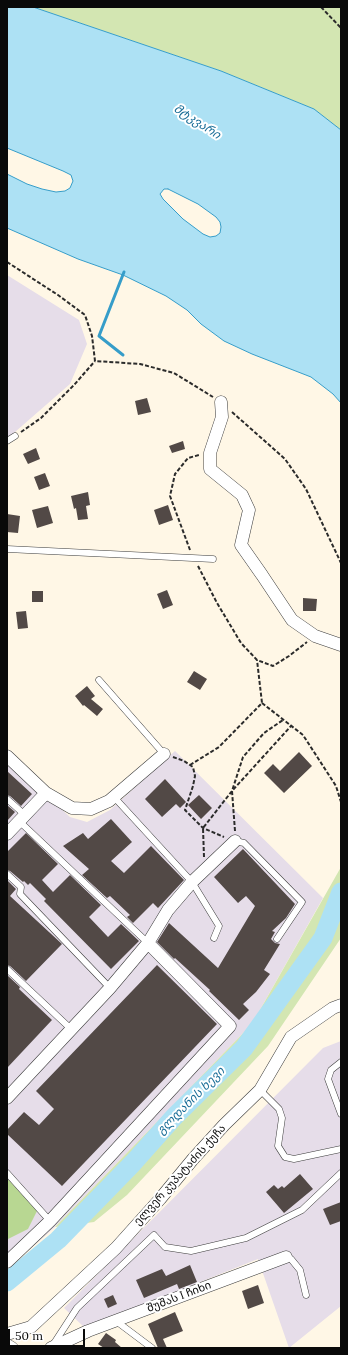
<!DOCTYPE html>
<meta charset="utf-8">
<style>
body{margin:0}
#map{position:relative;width:348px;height:1355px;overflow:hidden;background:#fff7e6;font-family:Lora,serif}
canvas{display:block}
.frame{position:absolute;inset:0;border:8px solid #090909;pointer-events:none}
.scale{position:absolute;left:8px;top:1329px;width:77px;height:18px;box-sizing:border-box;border:2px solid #090909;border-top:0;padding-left:5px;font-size:12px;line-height:14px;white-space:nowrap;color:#090909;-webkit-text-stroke:3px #fff;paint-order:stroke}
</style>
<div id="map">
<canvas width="348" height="1355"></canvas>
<div class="frame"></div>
<div class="scale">50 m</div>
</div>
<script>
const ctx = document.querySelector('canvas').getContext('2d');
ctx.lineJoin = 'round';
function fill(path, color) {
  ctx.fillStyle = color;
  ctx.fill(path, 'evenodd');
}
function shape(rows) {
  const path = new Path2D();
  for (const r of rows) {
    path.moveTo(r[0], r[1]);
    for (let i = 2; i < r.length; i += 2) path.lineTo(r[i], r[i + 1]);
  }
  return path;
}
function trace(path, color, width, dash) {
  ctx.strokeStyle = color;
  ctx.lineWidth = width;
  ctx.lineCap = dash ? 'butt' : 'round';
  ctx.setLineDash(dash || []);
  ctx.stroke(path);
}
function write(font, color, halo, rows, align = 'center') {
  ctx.font = font + ' Lora,"Noto Sans Georgian",serif';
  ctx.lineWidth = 4;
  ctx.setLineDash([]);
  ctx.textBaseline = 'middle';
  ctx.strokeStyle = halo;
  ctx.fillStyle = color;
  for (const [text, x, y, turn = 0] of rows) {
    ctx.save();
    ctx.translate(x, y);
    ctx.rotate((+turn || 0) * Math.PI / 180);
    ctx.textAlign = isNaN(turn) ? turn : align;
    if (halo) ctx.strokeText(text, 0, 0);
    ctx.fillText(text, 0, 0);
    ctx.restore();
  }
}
const industrial = shape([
 [7,275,79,320,87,344,70,384,7,439],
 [175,751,323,898,252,1024,55,1227,7,1269,7,759,70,817,87,822,110,810],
 [341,1041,341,1306,289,1348,258,1259,85,1328,64,1308,323,1048]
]);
const green = shape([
 [33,7,341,7,341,130,314,109,258,86,221,71],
 [341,867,341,938,268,1046,127,1195,94,1222,55,1227,252,1024]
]);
const forest = shape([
 [7,1178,37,1211,28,1229,8,1239,7,1238]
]);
const water = shape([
 [7,7,33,7,221,71,314,109,341,130,341,403,333,394,311,377,252,354,224,341,201,324,187,310,166,296,123,275,78,259,7,228,7,174,27,184,42,189,56,192,65,191,70,188,73,181,71,175,63,171,7,148,7,7],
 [168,189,198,204,216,217,220,222,221,227,220,233,216,236,210,237,203,234,183,219,163,199,160,194,164,189,168,189]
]);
const stream = shape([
 [123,355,99,336,124,272]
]);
const river = shape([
 [7,1282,58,1240,133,1163,174,1117,244,1048,323,938,341,892]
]);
const building = shape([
 [147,398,151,412,138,415,135,401],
 [183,441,185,449,172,453,169,446],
 [36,448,40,459,28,464,23,454],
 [45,473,50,486,39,490,34,477],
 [88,492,90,505,86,506,88,519,78,520,76,508,74,509,71,496],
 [168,505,173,520,159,525,154,510],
 [48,506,53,523,37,528,32,510],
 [7,514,20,516,18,533,7,532],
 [167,590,173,605,163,609,157,594],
 [32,591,43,591,43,602,32,602],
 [303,598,317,599,316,611,303,611],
 [26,611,28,628,18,629,16,612],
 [194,671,207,679,200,690,187,682],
 [87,686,95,696,91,699,103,709,97,716,84,705,83,706,75,696],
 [299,752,312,766,284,793,264,773,273,764,280,771],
 [7,771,32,794,21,806,10,796,7,795],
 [165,779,186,802,180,808,176,804,162,817,145,799],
 [199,795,212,808,201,819,188,805],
 [7,805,15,812,7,821],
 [111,819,132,842,111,861,124,873,151,846,184,880,158,908,153,903,133,923,127,917,130,915,110,896,107,898,82,875,89,869,63,846,83,833,88,839],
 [26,833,58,864,42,880,53,892,70,875,101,905,89,917,108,937,121,924,139,941,111,969,44,901,46,899,30,883,28,885,24,881,23,882,10,871,7,870,7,852],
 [243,849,295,904,286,918,272,931,275,932,271,939,275,943,280,944,264,970,270,974,256,992,243,1004,249,1010,239,1020,209,991,210,990,175,958,174,959,157,942,169,923,218,968,255,906,246,896,238,903,214,877],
 [7,880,16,889,10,896,62,944,26,981,10,966,7,965],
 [157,965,217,1024,62,1186,7,1134,7,1130,24,1112,39,1125,54,1109,36,1091],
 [7,975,20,987,19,989,52,1020,7,1068],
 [300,1174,313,1189,284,1213,266,1192,274,1185,278,1189,282,1186,284,1188],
 [341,1202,341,1221,330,1225,323,1209],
 [190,1265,197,1282,179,1289,177,1284,144,1298,136,1280,162,1269,166,1276],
 [258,1285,264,1303,248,1309,242,1291],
 [113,1295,117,1304,108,1308,104,1299],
 [175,1312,183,1331,163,1339,167,1348,158,1348,148,1324],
 [106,1333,116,1340,115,1342,122,1348,104,1348,98,1344]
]);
const path = shape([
 [321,7,341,28],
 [7,262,58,295,85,315,92,336,95,361,140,364,174,373,213,397],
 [232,412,285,459,306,489,341,563],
 [21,432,41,418,74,385,95,361],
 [190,550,170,496,175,474,188,458,199,455],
 [198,566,217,603,241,643,257,660,273,666,289,656,307,642],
 [262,703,303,735,336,786,341,802],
 [173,757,184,761,193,767,195,776,193,786,185,810,203,828,224,837],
 [190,765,219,747,262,703,257,660],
 [235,831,232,791,291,726],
 [204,857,203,828,232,791,243,757,264,733,283,720]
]);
const service = shape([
 [7,441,15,436],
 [7,549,213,559],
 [99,680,164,754],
 [114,797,192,882,219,926,214,938],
 [7,799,25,815],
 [19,821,148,943],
 [235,841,244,843,302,902,277,939],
 [7,874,21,887,20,894,110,988],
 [7,969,71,1029],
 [341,1062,331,1070,328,1079,341,1114],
 [260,1090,279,1109,282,1118,278,1146,285,1157,294,1159,341,1149],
 [7,1173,50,1221],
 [286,1257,291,1259,300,1270,306,1295],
 [116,1321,152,1348],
 [53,1345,77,1308,154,1235,165,1247,191,1251,246,1238,302,1210,341,1173]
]);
const minor = shape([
 [221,402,222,417,210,453,210,469,242,495,249,510,241,545,262,575,292,620,315,636,341,645],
 [7,756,46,793,72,808,91,809,109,801,164,754],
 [7,834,46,793],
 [7,1098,110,988,148,943,168,910,192,882,235,841],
 [7,1262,50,1221,230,1026,148,943],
 [7,1334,31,1327,116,1248,160,1199,193,1159,224,1125,260,1090,291,1037,333,1008,341,1005],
 [7,1345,12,1348],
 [51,1348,88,1331,286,1257]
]);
const streetNames = [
 ["ელვერ კუპატაძის ქუჩა",180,1175,-48],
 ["შუშას I ჩიხი",179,1297,-21]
];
const waterNames = [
 ["მტკვარი",197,122,33],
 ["გლდანის ხევი",191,1101,-45]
];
fill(industrial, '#e6dde9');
fill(green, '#d3e6b2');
fill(forest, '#b8d792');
fill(water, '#ade1f4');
trace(water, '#369dc9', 1);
trace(stream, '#369dc9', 3);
trace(river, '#ade1f4', 19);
fill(building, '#524946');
trace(service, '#3c3c3c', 7);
trace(minor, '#3c3c3c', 13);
trace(path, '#2b2b2b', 2, [4, 2]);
trace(service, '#fff', 6);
trace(minor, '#fff', 12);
write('11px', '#090909', '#fff', streetNames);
write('italic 12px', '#176c96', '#fff', waterNames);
</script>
